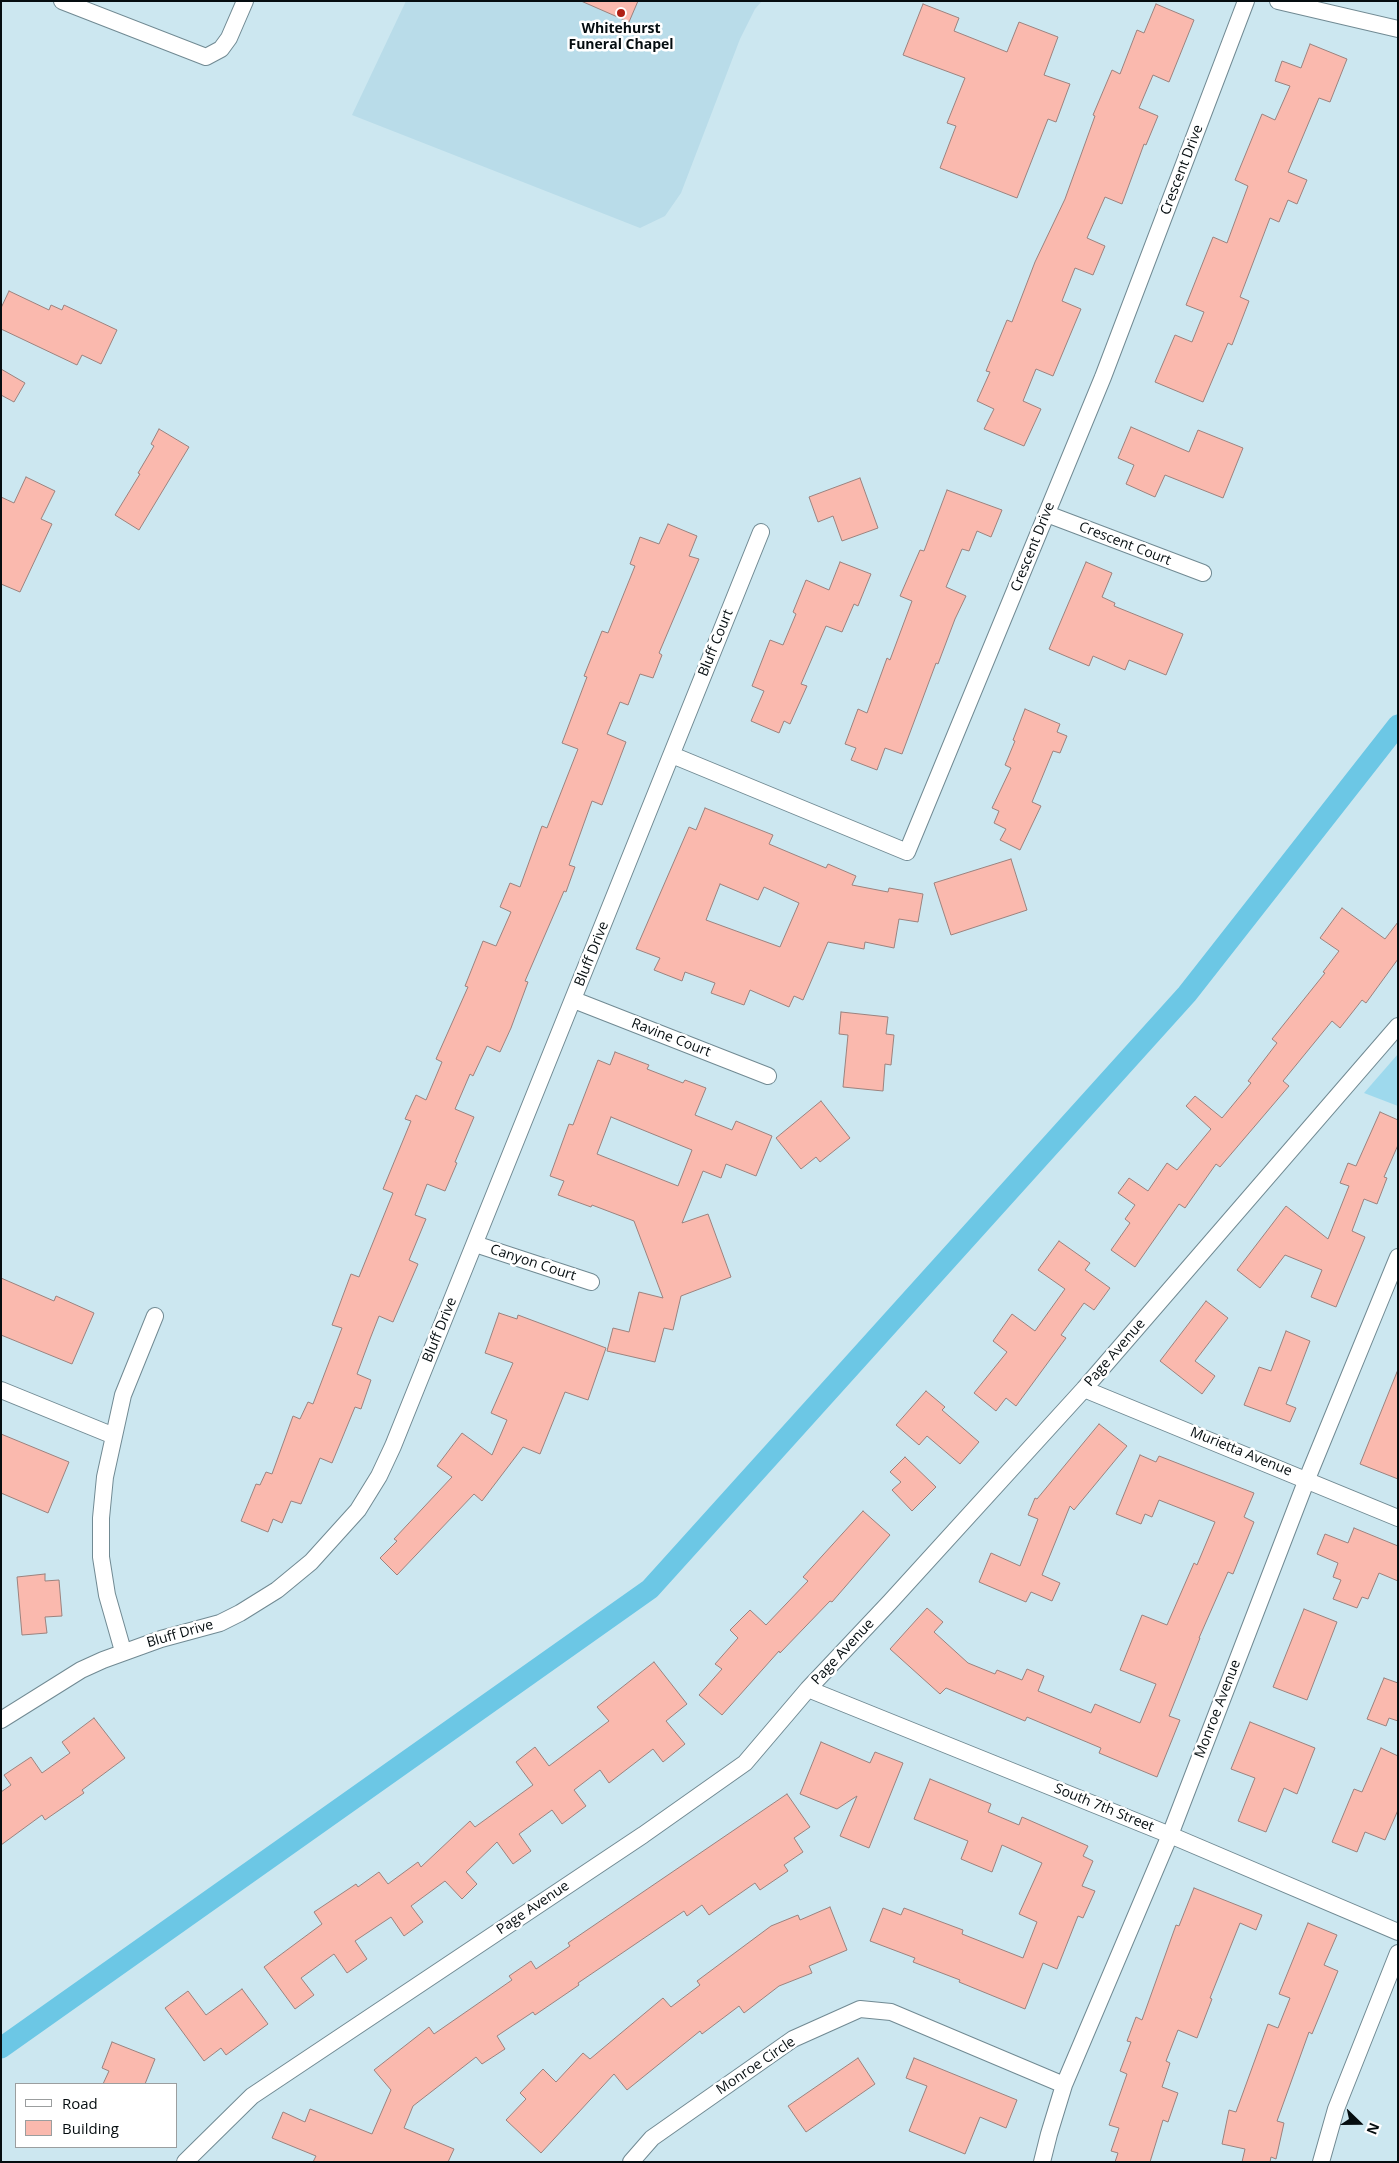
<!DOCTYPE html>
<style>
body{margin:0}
#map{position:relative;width:1399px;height:2163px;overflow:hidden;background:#cce7f0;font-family:"Open Sans",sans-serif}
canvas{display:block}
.frame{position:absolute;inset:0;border:2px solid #050d10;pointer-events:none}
.legend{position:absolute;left:15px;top:2083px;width:162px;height:65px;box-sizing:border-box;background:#fff;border:1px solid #9b9e9f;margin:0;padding:6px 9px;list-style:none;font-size:15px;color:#050d10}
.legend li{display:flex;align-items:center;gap:10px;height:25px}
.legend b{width:25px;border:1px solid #9b9e9f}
.north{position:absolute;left:1334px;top:2098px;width:50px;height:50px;-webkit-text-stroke:4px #fff;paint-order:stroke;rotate:112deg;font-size:14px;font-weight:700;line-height:20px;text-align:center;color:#050d10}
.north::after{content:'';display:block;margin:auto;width:18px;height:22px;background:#050d10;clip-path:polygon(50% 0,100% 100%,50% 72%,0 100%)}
</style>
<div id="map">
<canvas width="1399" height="2163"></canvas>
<div class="frame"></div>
<ul class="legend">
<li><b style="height:6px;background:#fff"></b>Road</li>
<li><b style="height:14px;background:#fab9ae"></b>Building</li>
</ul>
<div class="north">N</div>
</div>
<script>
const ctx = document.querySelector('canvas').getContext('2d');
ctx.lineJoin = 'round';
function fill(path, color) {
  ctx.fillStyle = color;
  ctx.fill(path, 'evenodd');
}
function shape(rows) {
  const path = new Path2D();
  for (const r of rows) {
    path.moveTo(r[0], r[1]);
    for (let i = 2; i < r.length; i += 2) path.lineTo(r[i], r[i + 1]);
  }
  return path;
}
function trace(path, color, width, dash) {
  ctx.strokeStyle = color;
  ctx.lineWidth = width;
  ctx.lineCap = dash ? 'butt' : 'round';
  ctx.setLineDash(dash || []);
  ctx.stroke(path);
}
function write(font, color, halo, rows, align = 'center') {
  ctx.font = font + ' "Open Sans",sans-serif';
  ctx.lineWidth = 5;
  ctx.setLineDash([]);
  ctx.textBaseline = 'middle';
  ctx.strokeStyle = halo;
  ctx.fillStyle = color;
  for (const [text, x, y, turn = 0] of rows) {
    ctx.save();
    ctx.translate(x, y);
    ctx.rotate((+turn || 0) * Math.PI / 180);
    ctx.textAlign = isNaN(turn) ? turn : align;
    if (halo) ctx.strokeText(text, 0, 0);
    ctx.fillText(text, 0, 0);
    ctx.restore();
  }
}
const built = shape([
 [406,1,762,1,755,9,740,39,681,193,665,216,640,228,352,115]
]);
const green = shape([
 [1398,1054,1398,1106,1364,1093]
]);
const canal = shape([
 [1,2048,650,1589,1187,994,1398,725]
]);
const building = shape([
 [581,1,638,1,629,22,581,1],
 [923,4,959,18,954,31,1007,52,1019,22,1058,37,1044,75,1070,84,1056,122,1048,119,1017,198,940,168,956,126,947,123,965,78,903,55,923,4],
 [1156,4,1194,20,1169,82,1153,75,1139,108,1158,116,1146,145,1144,144,1122,204,1105,197,1087,238,1105,246,1093,275,1075,268,1062,301,1081,309,1053,376,1036,369,1023,401,1041,409,1024,446,984,429,994,409,977,401,990,372,986,371,1007,320,1012,322,1035,262,1065,199,1095,116,1093,115,1112,70,1120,74,1137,30,1144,33,1156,4],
 [1310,44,1347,59,1330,102,1319,98,1288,172,1307,180,1297,204,1288,200,1279,222,1270,218,1240,297,1249,301,1232,345,1228,343,1203,402,1155,382,1175,335,1192,342,1204,312,1186,305,1213,237,1227,243,1248,186,1235,180,1262,114,1275,120,1290,86,1275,81,1282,61,1301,68,1310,44],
 [9,291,49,310,51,305,62,310,64,305,117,330,101,364,82,355,77,365,1,329,1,308,9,291],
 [1,369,25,383,14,402,1,395,1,369],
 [1131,427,1189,452,1198,430,1243,448,1223,498,1165,475,1155,497,1126,484,1134,465,1118,458,1131,427],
 [159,429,189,447,139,530,115,515,140,474,138,473,154,446,151,444,159,429],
 [26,477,55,491,41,519,52,524,20,592,1,584,1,497,14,503,26,477],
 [860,478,878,528,842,541,833,516,818,522,809,497,860,478],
 [947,490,1002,510,991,537,977,531,969,551,962,549,946,587,966,596,955,619,938,664,936,663,902,754,885,748,877,770,851,760,856,748,845,744,858,709,867,713,887,658,890,660,912,601,900,596,920,550,924,551,947,490],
 [668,524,697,536,689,556,699,559,659,653,662,655,653,678,640,674,628,705,620,702,607,734,626,742,602,805,592,801,569,865,575,867,566,892,564,891,525,981,528,982,511,1028,500,1052,487,1046,473,1076,470,1074,455,1109,474,1117,455,1162,457,1163,445,1191,427,1184,415,1215,426,1219,409,1260,418,1264,393,1322,379,1316,370,1339,357,1374,371,1380,361,1409,355,1407,332,1463,320,1458,301,1504,291,1501,282,1523,273,1519,268,1532,241,1521,256,1484,260,1485,266,1472,272,1474,293,1416,300,1419,308,1402,313,1404,342,1328,332,1325,351,1274,359,1277,393,1193,383,1189,411,1121,405,1119,416,1095,426,1100,442,1062,436,1059,468,987,465,986,483,941,496,946,511,912,500,907,510,883,520,887,542,826,547,828,578,749,562,743,587,677,584,676,602,631,608,633,635,566,630,564,640,537,659,544,668,524],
 [840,562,871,574,858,606,854,604,842,632,826,626,801,684,807,686,790,724,784,721,779,733,751,721,764,691,752,686,770,640,783,645,796,614,793,612,806,580,829,590,840,562],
 [1086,562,1112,573,1102,597,1115,603,1114,606,1183,634,1166,675,1129,660,1125,670,1093,656,1089,666,1049,649,1086,562],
 [1025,709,1060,724,1057,732,1067,736,1060,753,1053,751,1032,802,1041,806,1020,850,1000,840,1006,829,994,823,999,811,992,808,1011,768,1005,765,1015,741,1013,740,1025,709],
 [705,808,773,835,769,844,826,868,828,864,856,876,852,885,888,892,889,888,923,894,918,922,899,919,894,948,865,942,864,949,828,942,803,1000,794,996,789,1007,750,990,744,1005,711,993,715,983,685,972,682,981,654,970,660,958,636,949,689,827,696,830,705,808],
 [720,884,758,900,764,887,799,903,780,947,706,920,720,884],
 [1011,859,1027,910,951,935,934,883,1011,859],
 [1342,908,1385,939,1398,922,1398,959,1366,1003,1362,1000,1340,1028,1332,1021,1283,1081,1289,1086,1220,1167,1216,1164,1185,1208,1179,1204,1135,1267,1111,1250,1130,1223,1125,1219,1135,1205,1118,1193,1129,1178,1148,1191,1167,1163,1177,1170,1211,1129,1186,1106,1195,1096,1222,1118,1251,1083,1248,1081,1277,1043,1272,1039,1325,973,1323,972,1339,951,1320,938,1342,908],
 [841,1012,888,1017,886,1034,894,1035,891,1065,885,1064,883,1091,843,1087,848,1035,839,1034,841,1012],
 [615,1052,649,1065,647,1069,683,1083,685,1080,706,1088,695,1115,732,1130,736,1121,772,1136,756,1176,726,1164,721,1178,703,1171,682,1223,708,1214,731,1277,681,1296,673,1330,664,1328,655,1362,607,1351,613,1328,629,1332,639,1292,663,1298,634,1221,592,1205,591,1207,558,1195,564,1181,550,1176,569,1124,573,1125,598,1060,610,1065,615,1052],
 [611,1117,692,1150,678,1186,597,1154,611,1117],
 [821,1101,850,1138,820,1162,816,1157,801,1169,776,1138,821,1101],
 [1380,1112,1398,1120,1398,1145,1384,1177,1387,1178,1377,1204,1364,1199,1352,1231,1365,1237,1336,1307,1311,1297,1322,1270,1285,1255,1260,1288,1237,1270,1286,1206,1328,1239,1349,1186,1340,1183,1348,1163,1356,1166,1380,1112],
 [1059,1241,1090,1263,1085,1270,1110,1288,1094,1310,1084,1303,1061,1335,1066,1338,1016,1406,1006,1398,996,1411,974,1393,1007,1352,993,1341,1012,1314,1035,1331,1065,1289,1038,1270,1059,1241],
 [1,1278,54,1301,56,1296,94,1313,72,1364,1,1335,1,1278],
 [1206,1301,1228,1318,1195,1361,1215,1376,1202,1394,1160,1361,1206,1301],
 [499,1313,517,1319,518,1315,606,1348,588,1400,565,1392,540,1454,523,1447,482,1501,474,1494,397,1575,380,1558,397,1541,394,1539,452,1477,437,1466,462,1433,492,1455,507,1420,491,1413,513,1363,485,1353,499,1313],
 [1286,1331,1310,1341,1286,1404,1296,1408,1290,1422,1244,1405,1259,1367,1271,1371,1286,1331],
 [1397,1372,1398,1372,1398,1479,1360,1464,1397,1372],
 [926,1391,945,1407,942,1410,979,1442,960,1464,927,1436,919,1445,896,1425,926,1391],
 [1099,1424,1127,1446,1074,1510,1070,1506,1042,1575,1060,1583,1052,1601,1031,1592,1026,1602,979,1582,991,1553,1020,1566,1038,1519,1028,1515,1035,1498,1037,1499,1099,1424],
 [1,1434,69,1462,48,1513,1,1493,1,1434],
 [1140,1455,1156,1462,1159,1456,1254,1493,1244,1517,1254,1522,1233,1574,1228,1572,1199,1638,1200,1638,1169,1716,1180,1720,1157,1777,1099,1753,1101,1748,1027,1717,1025,1721,946,1688,940,1694,890,1649,927,1608,943,1622,934,1632,968,1663,995,1674,997,1670,1022,1680,1027,1669,1044,1676,1038,1691,1091,1713,1095,1704,1140,1723,1156,1684,1120,1670,1142,1615,1167,1625,1194,1563,1197,1565,1215,1522,1159,1500,1152,1517,1145,1514,1141,1524,1116,1514,1140,1455],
 [905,1457,936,1487,912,1511,892,1490,901,1482,890,1472,905,1457],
 [863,1511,890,1535,832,1602,830,1601,780,1653,779,1651,722,1715,699,1695,722,1669,715,1664,738,1638,730,1630,750,1610,766,1625,808,1581,803,1577,863,1511],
 [1354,1528,1398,1546,1398,1581,1379,1573,1368,1599,1362,1597,1357,1608,1333,1599,1341,1580,1333,1577,1338,1563,1317,1554,1325,1534,1348,1543,1354,1528],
 [45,1574,45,1581,59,1580,62,1616,45,1617,47,1633,22,1635,17,1577,45,1574],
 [1304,1609,1337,1622,1307,1700,1273,1687,1304,1609],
 [654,1662,687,1704,666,1721,685,1744,663,1762,653,1749,609,1783,600,1770,574,1790,586,1806,562,1824,552,1810,519,1834,531,1851,513,1864,497,1842,466,1872,477,1884,462,1899,445,1881,411,1906,423,1922,404,1936,391,1917,355,1941,367,1959,347,1973,334,1954,301,1978,314,1995,295,2009,264,1967,322,1924,314,1912,356,1884,358,1887,379,1872,388,1884,418,1862,421,1867,470,1821,475,1827,533,1785,516,1762,535,1747,549,1766,609,1721,597,1707,654,1662],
 [1384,1678,1398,1683,1398,1721,1389,1718,1386,1726,1367,1719,1384,1678],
 [94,1718,125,1758,82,1790,84,1793,45,1820,42,1815,1,1845,1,1792,11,1785,4,1775,31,1757,42,1773,70,1753,62,1742,94,1718],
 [1250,1722,1315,1748,1297,1794,1284,1788,1266,1832,1238,1821,1255,1778,1231,1769,1250,1722],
 [821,1742,870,1763,875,1752,903,1763,869,1848,840,1836,857,1796,837,1809,800,1794,821,1742],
 [1381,1748,1398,1756,1398,1810,1385,1840,1365,1832,1357,1852,1332,1842,1354,1789,1362,1792,1381,1748],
 [930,1779,991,1804,988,1812,1019,1825,1022,1817,1088,1846,1083,1856,1093,1861,1082,1886,1095,1891,1083,1918,1078,1916,1057,1969,1043,1963,1025,2009,959,1982,960,1980,913,1962,915,1958,870,1941,883,1908,901,1915,904,1908,963,1930,962,1934,1023,1958,1037,1922,1019,1914,1042,1863,1002,1845,992,1872,961,1859,968,1841,914,1819,930,1779],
 [787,1794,810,1827,794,1838,803,1852,784,1865,788,1871,760,1890,755,1883,709,1915,702,1905,687,1916,684,1911,578,1983,579,1985,535,2015,533,2012,497,2036,505,2049,482,2064,476,2057,413,2106,404,2128,454,2149,448,2162,313,2162,316,2156,272,2138,283,2112,305,2122,310,2109,372,2134,391,2090,374,2070,429,2027,434,2034,512,1980,509,1976,531,1961,536,1969,570,1946,568,1943,787,1794],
 [1194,1888,1262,1915,1256,1930,1240,1923,1210,1998,1212,1999,1197,2038,1178,2030,1166,2061,1170,2063,1162,2087,1178,2093,1168,2122,1163,2120,1150,2162,1115,2162,1118,2153,1111,2151,1119,2128,1109,2125,1127,2074,1120,2071,1131,2042,1127,2041,1136,2017,1142,2020,1176,1925,1179,1926,1194,1888],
 [830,1907,847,1950,809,1966,812,1973,779,1986,744,2013,739,2006,702,2034,700,2031,627,2090,614,2074,541,2153,506,2120,526,2099,520,2093,543,2069,556,2082,583,2053,590,2059,663,1998,671,2007,700,1985,697,1981,771,1926,798,1915,800,1920,830,1907],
 [1308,1923,1337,1935,1324,1965,1338,1971,1312,2034,1309,2032,1277,2121,1284,2123,1276,2159,1271,2157,1270,2162,1242,2162,1245,2149,1222,2144,1229,2110,1236,2112,1268,2024,1278,2028,1290,1998,1279,1994,1308,1923],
 [242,1989,268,2024,226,2055,221,2048,204,2061,165,2008,188,1991,206,2015,242,1989],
 [112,2042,155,2059,145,2084,103,2084,109,2071,102,2068,112,2042],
 [858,2058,875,2084,806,2132,788,2106,858,2058],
 [914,2058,1017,2100,1006,2128,980,2117,965,2154,909,2131,927,2086,906,2078,914,2058]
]);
const minor = shape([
 [62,1,206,57,221,49,229,38,245,1],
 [1278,1,1398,29],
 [1047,514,1203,573],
 [672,755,907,852,1103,377,1246,1],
 [574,1000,768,1076],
 [475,1244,591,1282],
 [1084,1389,1398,1518],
 [1,1390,114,1436],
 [123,1651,107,1595,101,1557,101,1518,105,1477,123,1395,155,1316],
 [808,1689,1170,1835,1398,1932],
 [1,1720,81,1670,103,1660,161,1639,220,1623,240,1613,277,1590,311,1562,358,1510,379,1476,393,1446,761,532],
 [185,2162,252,2096,643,1835,745,1763,808,1689,890,1602,1084,1389,1398,1026],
 [631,2162,652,2138,793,2039,860,2009,891,2012,1064,2085],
 [1042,2162,1049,2134,1064,2085,1170,1835,1307,1479,1398,1257],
 [1321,2162,1336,2109,1398,1953]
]);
const markers = [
 [621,13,5,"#af1f14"]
];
const poiNames = [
 ["Whitehurst",621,29],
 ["Funeral Chapel",621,45]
];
const streetNames = [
 ["Crescent Drive",1182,170,-69],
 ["Crescent Court",1125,544,21],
 ["Crescent Drive",1033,547,-68],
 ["Bluff Court",716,643,-68],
 ["Bluff Drive",592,954,-68],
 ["Ravine Court",671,1038,21],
 ["Canyon Court",533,1263,18],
 ["Bluff Drive",440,1330,-68],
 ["Page Avenue",1115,1353,-49],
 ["Murietta Avenue",1241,1452,22],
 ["Bluff Drive",180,1634,-16],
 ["Page Avenue",843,1652,-47],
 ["Monroe Avenue",1218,1709,-69],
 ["South 7th Street",1104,1808,22],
 ["Page Avenue",533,1908,-34],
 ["Monroe Circle",756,2066,-34]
];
fill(built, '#b9dce9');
fill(green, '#9ed9ed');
trace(canal, '#6cc7e5', 21);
fill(building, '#fab9ae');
trace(building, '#9b827e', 1);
trace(minor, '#718a93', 18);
trace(minor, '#fff', 16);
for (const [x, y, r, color] of markers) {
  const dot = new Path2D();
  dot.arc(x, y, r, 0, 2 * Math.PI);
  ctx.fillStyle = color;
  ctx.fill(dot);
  trace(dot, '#fff', 2);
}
write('bold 14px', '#050d10', '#fff', poiNames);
write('14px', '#050d10', '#fff', streetNames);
</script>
